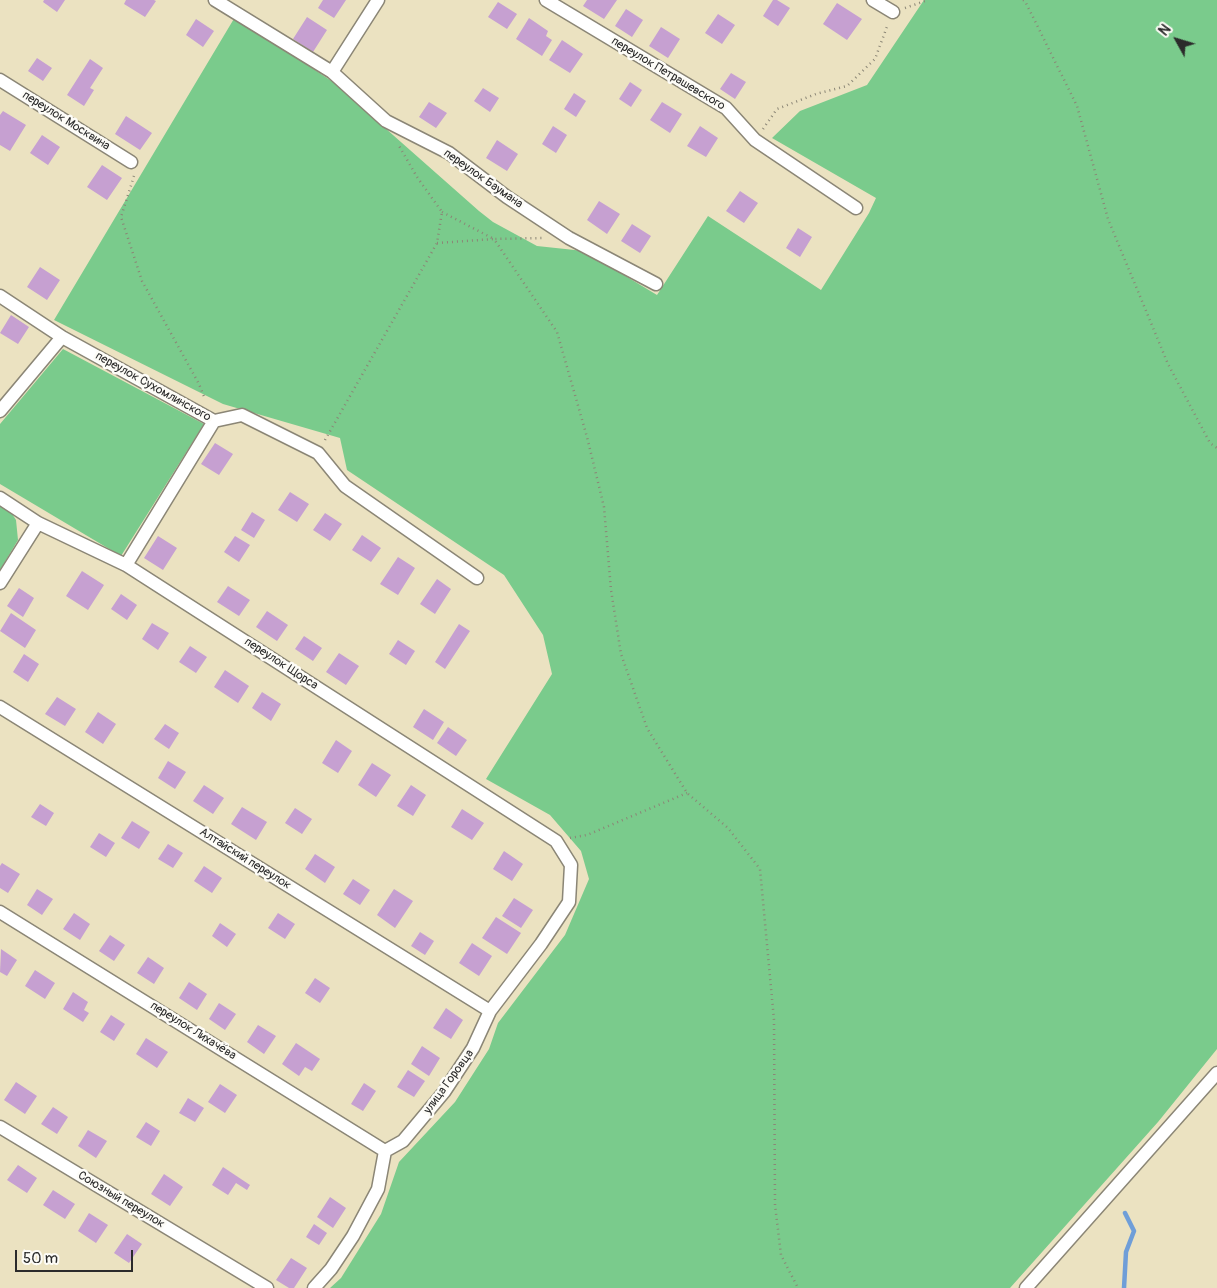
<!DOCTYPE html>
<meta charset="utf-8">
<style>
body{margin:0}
#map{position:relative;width:1217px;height:1288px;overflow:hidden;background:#ebe2c1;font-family:Pangolin,sans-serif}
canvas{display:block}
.north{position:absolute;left:1152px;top:15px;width:50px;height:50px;-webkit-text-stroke:4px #fdfcf7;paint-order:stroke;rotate:309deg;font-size:14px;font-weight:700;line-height:20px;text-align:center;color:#2b2b2b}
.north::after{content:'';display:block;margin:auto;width:18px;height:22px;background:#2b2b2b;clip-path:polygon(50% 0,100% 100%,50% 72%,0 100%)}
.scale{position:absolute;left:15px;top:1250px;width:118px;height:22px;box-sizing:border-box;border:2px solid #2b2b2b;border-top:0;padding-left:6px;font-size:15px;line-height:18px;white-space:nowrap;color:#2b2b2b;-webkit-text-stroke:4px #fdfcf7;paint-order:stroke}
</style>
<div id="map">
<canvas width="1217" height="1288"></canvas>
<div class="north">N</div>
<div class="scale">50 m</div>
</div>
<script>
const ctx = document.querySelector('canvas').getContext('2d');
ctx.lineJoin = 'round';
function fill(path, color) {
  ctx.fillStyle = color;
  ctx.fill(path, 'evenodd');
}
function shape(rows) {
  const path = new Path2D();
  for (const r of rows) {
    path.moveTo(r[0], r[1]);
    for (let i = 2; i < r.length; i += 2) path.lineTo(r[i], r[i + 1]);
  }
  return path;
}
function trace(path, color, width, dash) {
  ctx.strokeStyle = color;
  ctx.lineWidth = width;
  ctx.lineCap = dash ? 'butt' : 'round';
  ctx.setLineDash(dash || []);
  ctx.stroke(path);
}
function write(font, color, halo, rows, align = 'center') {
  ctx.font = font + ' Pangolin,sans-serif';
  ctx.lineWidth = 5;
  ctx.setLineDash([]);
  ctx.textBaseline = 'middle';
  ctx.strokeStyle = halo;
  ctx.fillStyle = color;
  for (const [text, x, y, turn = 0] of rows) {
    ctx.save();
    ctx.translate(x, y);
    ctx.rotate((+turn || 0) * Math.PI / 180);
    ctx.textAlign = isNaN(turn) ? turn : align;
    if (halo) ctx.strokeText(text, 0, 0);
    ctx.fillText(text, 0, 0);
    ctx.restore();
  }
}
const green = shape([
 [924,0,1217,0,1217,1049,1158,1122,1010,1288,330,1288,341,1278,381,1214,399,1162,455,1102,489,1049,498,1023,565,935,589,879,581,851,550,815,486,779,552,674,543,635,504,575,347,470,340,438,223,404,54,320,235,17,333,82,479,211,493,222,537,246,584,251,657,295,708,216,821,290,869,213,876,198,772,138,800,111,867,85],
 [63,349,204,424,121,556,0,484,0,424],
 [0,503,9,509,16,520,18,540,0,570]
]);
const stream = shape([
 [1124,1288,1126,1252,1134,1231,1125,1213]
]);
const building = shape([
 [44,0,65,0,57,12,43,2],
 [126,0,154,0,156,1,145,17,124,4],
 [323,0,346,0,334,18,318,8],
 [587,0,617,0,604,19,583,6],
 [773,0,777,0,790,8,778,26,763,16],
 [498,2,517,14,507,29,488,17],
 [837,3,862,19,847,40,823,24],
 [626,9,643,20,632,37,615,26],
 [718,14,735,25,722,44,705,33],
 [307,17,327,30,313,52,293,39],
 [529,18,548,31,546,36,552,40,542,56,516,39],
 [196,19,214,31,203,47,186,35],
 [661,27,680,39,668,58,649,46],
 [562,40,583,54,570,73,549,60],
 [37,58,52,68,43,81,28,71],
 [90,59,103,68,90,88,94,90,84,106,67,95],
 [731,73,746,82,735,99,720,89],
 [630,82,642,90,631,107,619,99],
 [483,88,499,98,490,112,474,101],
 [574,93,586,101,576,117,564,109],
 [429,102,447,113,436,128,419,117],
 [662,102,682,114,670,133,650,120],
 [3,111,26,125,10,151,0,145,0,115],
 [126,116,152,133,140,150,115,134],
 [553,126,567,135,556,153,542,144],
 [700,126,718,138,706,157,687,146],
 [42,135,60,147,48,165,30,153],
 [497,140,518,154,507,171,486,158],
 [102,165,122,178,107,200,87,187],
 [740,191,758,203,744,223,726,211],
 [599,201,620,214,607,234,587,220],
 [632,224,651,236,640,253,621,241],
 [798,228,812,237,800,257,786,248],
 [40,267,60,280,47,300,27,287],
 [11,315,29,327,18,344,0,333],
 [215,443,233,454,219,475,201,464],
 [290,492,309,504,297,522,278,510],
 [252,512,265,520,254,538,241,530],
 [325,513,342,524,330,541,313,530],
 [362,535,381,548,371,562,352,550],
 [158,536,177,548,163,570,144,558],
 [235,536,250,545,239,562,224,552],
 [398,557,415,568,398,595,380,584],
 [82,571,104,585,88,610,66,596],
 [437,579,451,589,435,614,420,604],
 [228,586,250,600,239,616,217,602],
 [19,588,34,598,23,617,7,606],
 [121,594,137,605,127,620,111,609],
 [267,611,288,625,277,641,256,627],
 [11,613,36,630,25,648,0,631],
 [152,623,169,633,158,650,142,639],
 [459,624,470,631,445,669,435,662],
 [304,636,322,648,313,661,295,649],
 [398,640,415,651,406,665,389,654],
 [190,646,207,657,196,673,179,662],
 [339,653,359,666,346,685,326,672],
 [24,654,39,664,28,682,13,672],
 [225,670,249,686,238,703,214,687],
 [262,692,281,704,271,721,252,708],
 [57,697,76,709,65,726,45,714],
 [424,709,444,722,433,740,413,727],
 [98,712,116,724,103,744,85,732],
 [165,724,179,733,169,749,154,739],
 [448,727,467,740,456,756,437,743],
 [336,740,352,751,338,773,322,763],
 [168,761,186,772,175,789,158,778],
 [372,763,391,775,376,797,358,785],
 [204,785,224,798,213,814,193,801],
 [411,785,426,795,413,816,397,806],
 [40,804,54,813,46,826,31,817],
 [242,807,267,822,256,840,231,824],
 [295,808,312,819,302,834,285,823],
 [462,809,484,823,472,840,451,827],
 [132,821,150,832,139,849,121,838],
 [99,833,115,843,106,857,90,847],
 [168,844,183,853,173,868,158,859],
 [504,851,523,864,512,881,493,869],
 [315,854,335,867,325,883,305,869],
 [2,863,20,874,8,893,0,888,0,866],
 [204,866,222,878,212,893,194,881],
 [353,879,370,890,360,905,343,894],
 [37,889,53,899,42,915,27,905],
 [394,889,413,901,395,928,377,915],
 [514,898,533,910,521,928,502,916],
 [74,913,90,924,80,940,63,929],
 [278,913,295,924,285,939,268,928],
 [496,917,521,933,507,954,482,938],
 [220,923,236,934,227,947,212,936],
 [420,932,434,941,425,955,411,946],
 [110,935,125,945,114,961,99,951],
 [472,943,492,956,479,976,459,963],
 [1,949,17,960,7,976,0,972],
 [148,957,164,968,154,984,137,973],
 [35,970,55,983,45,999,25,986],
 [315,978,330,988,320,1003,305,993],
 [189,982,207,994,197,1010,179,998],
 [73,992,88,1002,84,1010,89,1013,83,1022,63,1009],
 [219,1003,236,1014,225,1030,209,1019],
 [446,1008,463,1020,451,1039,433,1028],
 [111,1015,125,1024,114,1041,100,1032],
 [258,1025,276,1036,264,1054,247,1042],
 [146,1038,168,1052,157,1068,136,1054],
 [296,1043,320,1059,312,1071,305,1067,299,1076,282,1064],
 [422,1046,440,1058,429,1076,411,1064],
 [408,1070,425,1081,414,1097,397,1087],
 [16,1082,37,1096,25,1114,4,1100],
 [364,1083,376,1091,363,1111,351,1104],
 [220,1084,237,1095,225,1113,208,1102],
 [188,1098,204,1108,195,1122,179,1113],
 [53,1107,68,1117,57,1134,41,1124],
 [146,1122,160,1131,151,1146,136,1137],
 [88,1130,107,1141,96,1158,78,1146],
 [18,1165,37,1178,27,1193,7,1180],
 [223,1167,250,1185,247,1190,236,1183,228,1195,212,1185],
 [164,1174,183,1187,170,1206,151,1194],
 [53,1190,75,1204,65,1219,43,1205],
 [330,1197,346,1208,333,1228,317,1217],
 [89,1213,108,1225,96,1243,78,1231],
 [314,1224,327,1233,319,1245,306,1237],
 [127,1234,142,1244,129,1263,114,1253],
 [291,1258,307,1268,294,1288,289,1288,276,1280]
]);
const path = shape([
 [1023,0,1025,1,1077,106,1108,219,1168,364,1210,443,1217,448],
 [905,8,928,0],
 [763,129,777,109,816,94,847,86,875,59,888,24],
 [134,176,121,217,142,281,199,384,205,399],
 [442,212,494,239,544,238],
 [437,243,494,239,557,332,587,437,604,507,611,590,621,654,647,728,687,793,728,828,760,869,774,1020,775,1205,781,1255,798,1288],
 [325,440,437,243,442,212,417,177,398,144],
 [570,838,587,835,687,793]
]);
const minor = shape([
 [215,0,332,72,386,121,449,153,507,197,569,238,656,284],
 [546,0,726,108,755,140,856,208],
 [873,0,893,12],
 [332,72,378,0],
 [0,80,131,162],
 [0,296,62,337,214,421,242,415,318,453,345,486,477,578],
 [0,411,62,337],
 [0,498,38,523,126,565,556,841,571,865,569,902,541,944,490,1011,473,1048,444,1092,403,1141,385,1151,378,1189,353,1236,331,1269,314,1288],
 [126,565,214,421],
 [0,583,38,523],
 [0,707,490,1011],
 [0,912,385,1151],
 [0,1127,267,1288],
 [1026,1288,1217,1073]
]);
const streetNames = [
 ["переулок Петрашевского",668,74,31],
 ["переулок Москвина",66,121,32],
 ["переулок Баумана",483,179,35],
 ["переулок Сухомлинского",153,387,29],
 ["переулок Щорса",281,664,33],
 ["Алтайский переулок",245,859,32],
 ["переулок Лихачёва",193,1031,32],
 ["улица Горовца",449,1082,-54],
 ["Союзный переулок",121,1200,31]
];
fill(green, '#7acb8c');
trace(stream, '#6f9ed8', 4.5);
fill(building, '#c6a0d1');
trace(minor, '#8b8676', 15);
trace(path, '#8b8676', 2.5, [1, 4]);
trace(minor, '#fff', 12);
write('12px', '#2b2b2b', '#fdfcf7', streetNames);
</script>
